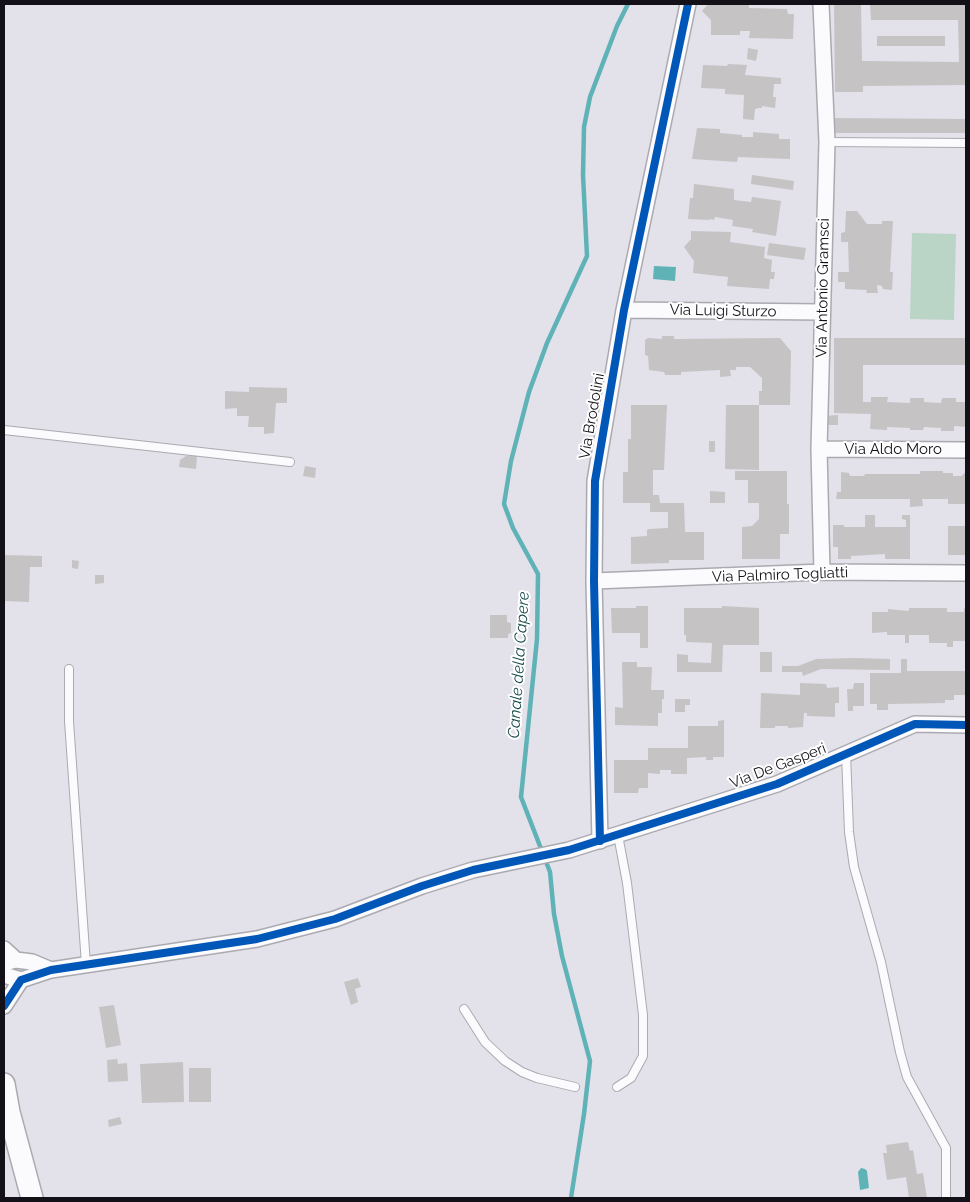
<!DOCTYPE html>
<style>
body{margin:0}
#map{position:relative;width:970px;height:1202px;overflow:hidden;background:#e3e1ea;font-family:Raleway,sans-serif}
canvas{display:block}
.frame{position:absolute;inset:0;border:5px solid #131117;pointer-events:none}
</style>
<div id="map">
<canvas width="970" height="1202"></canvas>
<div class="frame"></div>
</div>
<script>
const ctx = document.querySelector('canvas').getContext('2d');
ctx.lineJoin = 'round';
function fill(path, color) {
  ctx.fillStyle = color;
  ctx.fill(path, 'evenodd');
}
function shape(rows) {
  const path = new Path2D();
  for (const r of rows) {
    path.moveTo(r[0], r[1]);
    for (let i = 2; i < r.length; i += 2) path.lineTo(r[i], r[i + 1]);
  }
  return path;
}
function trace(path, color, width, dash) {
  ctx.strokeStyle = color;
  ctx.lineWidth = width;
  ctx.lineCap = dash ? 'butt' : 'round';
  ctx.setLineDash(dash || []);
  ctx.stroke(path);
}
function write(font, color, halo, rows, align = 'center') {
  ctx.font = font + ' Raleway,sans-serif';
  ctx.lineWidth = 4;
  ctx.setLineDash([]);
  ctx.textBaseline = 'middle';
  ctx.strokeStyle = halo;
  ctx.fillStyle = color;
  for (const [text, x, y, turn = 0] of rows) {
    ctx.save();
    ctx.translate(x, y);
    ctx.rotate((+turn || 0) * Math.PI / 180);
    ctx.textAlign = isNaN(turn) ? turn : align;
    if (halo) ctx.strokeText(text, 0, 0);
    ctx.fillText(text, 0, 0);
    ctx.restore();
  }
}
const green = shape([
 [912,233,956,234,954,320,910,319]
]);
const water = shape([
 [654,266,676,267,675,281,653,279],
 [861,1168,865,1169,867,1171,869,1188,860,1190,858,1172]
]);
const stream = shape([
 [571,1198,584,1114,590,1061,562,956,554,914,550,872,521,797,537,639,538,574,513,528,504,504,511,461,529,392,547,343,587,256,583,175,584,127,590,97,617,26,628,4]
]);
const building = shape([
 [708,4,749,4,749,8,787,9,788,14,794,14,793,39,749,38,750,31,740,31,740,35,711,35,711,20,702,11],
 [834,4,861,4,862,61,959,62,958,20,871,20,870,4,966,4,966,85,863,86,863,92,835,92],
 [877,36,945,36,945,46,877,46],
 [748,48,758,50,756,61,747,59],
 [728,64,747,65,745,75,781,78,781,84,774,84,773,97,776,97,775,108,762,106,762,108,757,108,757,109,755,109,754,120,743,119,744,95,725,94,725,89,701,88,703,65,727,66],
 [832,118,966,119,966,133,833,133],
 [697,128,720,129,720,133,742,135,742,137,753,137,753,132,779,134,779,139,790,139,790,159,738,157,737,162,692,159],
 [752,175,794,181,793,190,751,184],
 [694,184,734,189,734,200,751,202,752,197,781,201,776,236,752,232,753,229,732,226,733,220,715,217,714,220,709,219,709,220,688,219,690,198,693,198],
 [846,211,857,211,867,224,882,224,882,221,893,221,890,272,893,272,892,290,883,289,882,286,877,285,878,293,866,293,867,290,845,289,845,282,838,282,838,272,849,272,848,242,841,242,841,233,845,232],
 [691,231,731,232,730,242,765,247,764,258,772,260,771,272,775,272,774,279,770,279,769,289,727,286,728,277,693,273,694,261,684,247,691,239],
 [769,243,806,248,804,260,767,255],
 [662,336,674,336,674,339,780,338,791,351,790,405,759,405,759,391,762,391,762,378,750,367,736,367,736,370,730,370,731,376,720,377,720,370,681,372,681,375,665,375,664,372,649,370,648,356,645,355,645,340,648,338,662,339],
 [834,338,966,338,966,365,863,365,863,402,871,402,871,397,888,397,887,402,910,403,910,398,924,398,924,402,941,403,942,398,956,398,956,402,966,402,966,427,954,426,954,431,941,431,941,428,924,427,923,430,910,430,910,428,887,427,887,430,870,429,871,414,834,413],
 [249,387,287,388,287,403,276,403,274,433,264,434,264,427,248,427,249,416,237,416,237,408,225,409,225,391,249,392],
 [631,405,667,405,664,470,653,470,653,495,659,495,660,503,684,503,685,532,704,532,704,560,669,560,669,563,631,564,631,537,647,536,647,530,649,529,668,528,668,512,650,512,650,503,623,503,623,472,628,472,628,439,631,439],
 [726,405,759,405,759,470,725,469],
 [838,415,838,425,825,425,826,416],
 [709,441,715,441,715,452,709,452],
 [186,456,197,456,196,469,179,467,180,460],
 [305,466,316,468,315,478,303,476],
 [735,471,787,471,787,504,789,504,789,534,780,534,780,559,742,559,742,527,752,526,759,519,759,503,748,503,748,480,735,480],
 [920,471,943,471,943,473,953,473,953,476,962,476,963,474,966,473,966,504,948,504,948,499,922,499,923,506,910,507,910,499,836,499,837,492,841,492,841,472,849,473,850,476,864,476,865,474,920,474],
 [710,491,725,492,725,503,710,503],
 [865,515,875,515,875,527,906,527,906,520,902,519,902,515,910,515,910,559,885,559,885,554,851,556,851,559,838,559,838,547,833,547,833,525,844,525,844,527,865,527],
 [948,526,966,526,966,555,948,555],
 [4,555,42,556,42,567,30,567,29,602,4,601],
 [72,560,79,561,78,569,72,568],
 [95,575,104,575,104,583,95,584],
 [636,606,648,606,648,648,640,648,640,633,612,633,611,608,636,608],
 [722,606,759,608,759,645,723,645,722,672,677,672,677,654,688,655,688,662,711,663,712,643,686,642,686,635,684,635,684,608,722,608],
 [909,608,947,608,947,612,964,612,964,608,966,609,966,641,953,641,953,647,947,647,947,643,929,643,929,635,909,635,909,643,905,643,905,635,887,635,887,632,872,633,872,612,888,612,888,609,909,611],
 [490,615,507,615,507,622,511,623,511,633,508,634,508,638,490,638],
 [760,652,772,652,772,672,760,672],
 [854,658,890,659,890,670,821,669,803,676,802,672,782,672,782,666,798,666,816,659],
 [901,659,907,659,907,671,966,671,966,695,954,695,954,700,945,700,945,703,888,704,888,710,877,710,877,704,870,704,870,673,901,673],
 [622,662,637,662,637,667,652,667,651,690,664,690,664,699,662,699,662,713,658,713,658,726,615,725,615,707,623,708],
 [800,683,826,684,827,688,839,687,839,703,835,703,835,717,807,716,807,713,804,713,803,727,788,728,788,726,775,726,775,728,760,728,761,693,800,695],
 [854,683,864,683,864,706,853,706,853,711,848,711,847,689,853,689],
 [675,699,690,699,690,705,685,705,685,712,675,712],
 [724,720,724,757,713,757,713,760,706,760,706,757,687,758,687,774,671,774,671,770,660,770,660,774,648,773,648,788,639,788,638,793,614,793,614,760,648,760,648,748,688,748,688,726,718,726,718,721],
 [358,978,361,987,355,989,358,1002,351,1005,344,982],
 [114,1005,121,1045,106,1048,99,1007],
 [117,1059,118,1064,127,1063,128,1081,108,1082,107,1060],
 [183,1062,184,1102,142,1103,140,1064],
 [189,1068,211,1068,211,1102,189,1102],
 [120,1117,122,1124,109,1127,108,1120],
 [908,1142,910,1151,913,1150,917,1174,923,1173,927,1198,909,1198,906,1177,887,1180,883,1153,887,1153,886,1145]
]);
const service = shape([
 [827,142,966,143],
 [4,430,290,462],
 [69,669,69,721,86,965],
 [846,754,849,832,854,867,881,962,900,1052,907,1077,946,1148,946,1198],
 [464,1009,485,1042,505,1061,522,1072,537,1078,575,1087],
 [617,1087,631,1078,643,1056,643,1015,627,883,618,835]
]);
const minor = shape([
 [821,4,827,142,819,449,822,572],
 [624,310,822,312],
 [819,449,966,450],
 [594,581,822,572,966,573],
 [600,841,594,581,595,481,624,310,688,4],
 [4,949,16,960],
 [4,963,16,960,32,962,51,970],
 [4,975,21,980],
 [4,1006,21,980,51,970,257,939,335,919,422,886,473,870,569,850,777,784,915,724,966,725]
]);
const secondary = shape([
 [4,1084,9,1112,32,1198]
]);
const cycleway = shape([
 [600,841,594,581,595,481,624,310,688,4],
 [4,1006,21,980,51,970,257,939,335,919,422,886,473,870,569,850,777,784,915,724,966,725]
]);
const streetNames = [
 ["Via Antonio Gramsci",823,288,-89],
 ["Via Luigi Sturzo",723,311,1],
 ["Via Brodolini",592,416,-80],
 ["Via Aldo Moro",893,449],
 ["Via Palmiro Togliatti",780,575,-2],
 ["Via De Gasperi",778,766,-21]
];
const waterNames = [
 ["Canale della Capere",519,665,-86]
];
fill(green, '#bad5c6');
fill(water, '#5fb3b6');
trace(stream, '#5fb3b6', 4.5);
fill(building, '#c6c3c5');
trace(service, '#abaab0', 10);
trace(minor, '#abaab0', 18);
trace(secondary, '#abaab0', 24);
trace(service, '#fbfafc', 8);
trace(minor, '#fbfafc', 15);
trace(secondary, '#fbfafc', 21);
trace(cycleway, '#0057b8', 8);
write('15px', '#131117', '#fff', streetNames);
write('italic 16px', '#1a4c4c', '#fff', waterNames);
</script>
